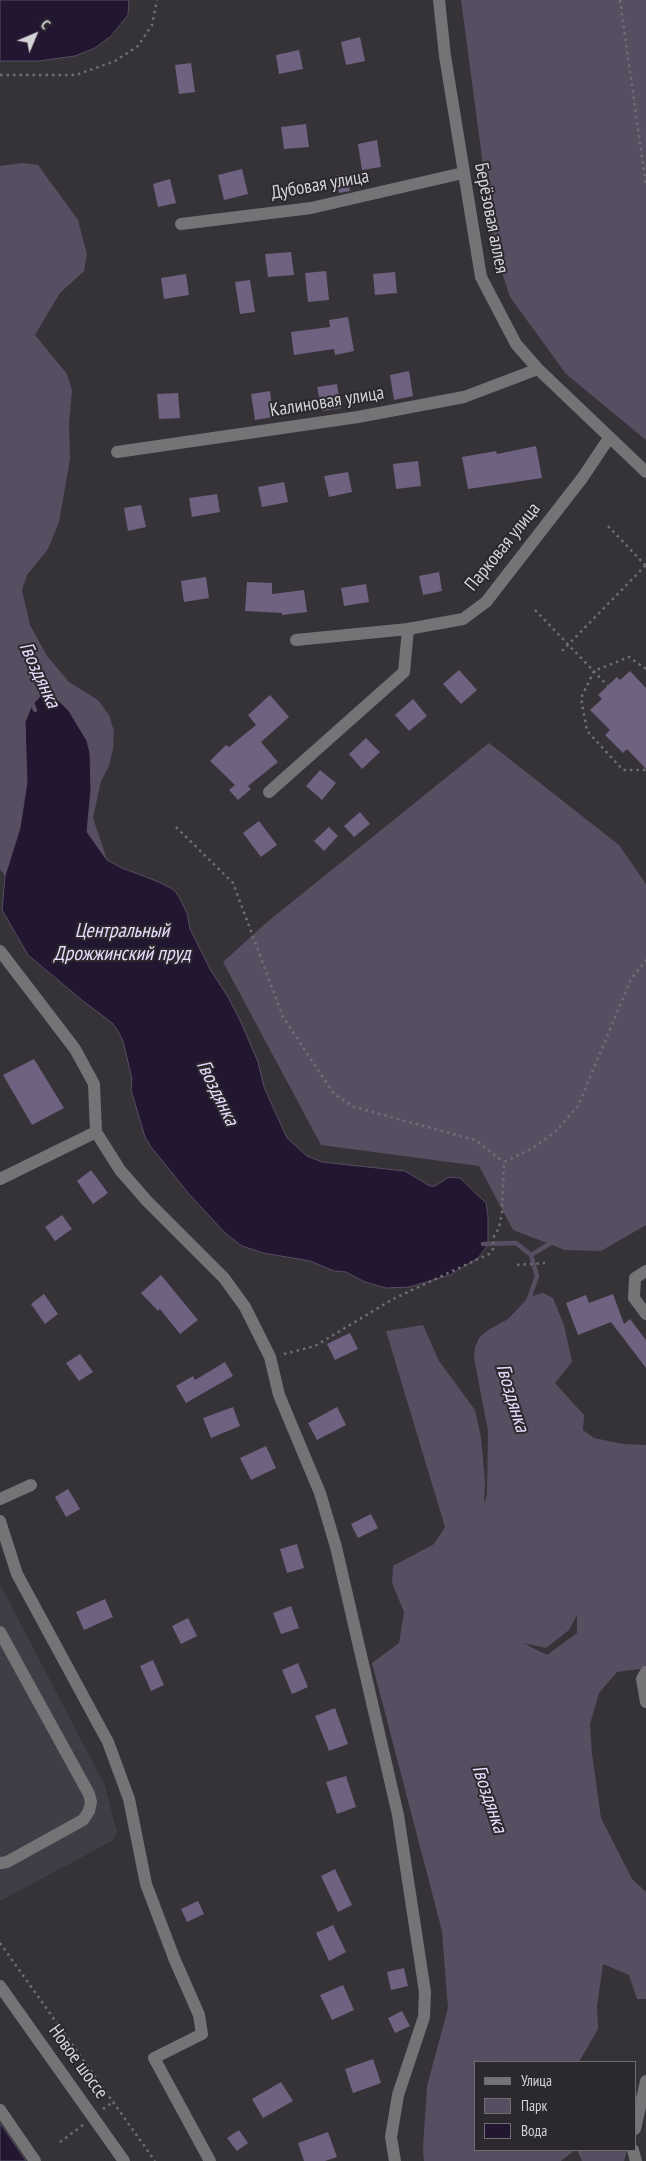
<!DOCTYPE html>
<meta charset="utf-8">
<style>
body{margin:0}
#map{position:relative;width:646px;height:2161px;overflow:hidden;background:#353338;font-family:"PT Sans Narrow",sans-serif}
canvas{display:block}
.legend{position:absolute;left:474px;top:2061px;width:162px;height:90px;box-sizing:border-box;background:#2b292e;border:1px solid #6e6d71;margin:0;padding:6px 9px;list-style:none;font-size:15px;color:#d3d2d5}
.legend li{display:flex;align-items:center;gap:10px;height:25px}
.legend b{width:25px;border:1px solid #6e6d71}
.north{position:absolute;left:10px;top:10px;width:50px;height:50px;-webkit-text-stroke:4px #2b292e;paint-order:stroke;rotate:45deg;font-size:14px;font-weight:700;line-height:20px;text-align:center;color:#d3d2d5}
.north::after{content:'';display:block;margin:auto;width:18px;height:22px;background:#d3d2d5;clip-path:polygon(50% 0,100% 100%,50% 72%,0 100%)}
</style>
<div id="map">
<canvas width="646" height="2161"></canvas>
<ul class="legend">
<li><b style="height:6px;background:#747375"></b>Улица</li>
<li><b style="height:14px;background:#574e62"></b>Парк</li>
<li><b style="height:14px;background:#221630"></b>Вода</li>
</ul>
<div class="north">С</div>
</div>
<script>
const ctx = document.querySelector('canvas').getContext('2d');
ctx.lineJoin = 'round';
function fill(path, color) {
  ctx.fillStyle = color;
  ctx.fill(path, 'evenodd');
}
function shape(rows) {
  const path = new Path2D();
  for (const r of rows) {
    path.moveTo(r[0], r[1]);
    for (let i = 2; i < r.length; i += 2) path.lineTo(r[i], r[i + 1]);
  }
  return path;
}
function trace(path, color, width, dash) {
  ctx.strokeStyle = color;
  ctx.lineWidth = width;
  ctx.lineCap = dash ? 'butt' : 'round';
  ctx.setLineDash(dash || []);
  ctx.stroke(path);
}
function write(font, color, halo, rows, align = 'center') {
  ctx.font = font + ' "PT Sans Narrow",sans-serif';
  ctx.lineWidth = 4;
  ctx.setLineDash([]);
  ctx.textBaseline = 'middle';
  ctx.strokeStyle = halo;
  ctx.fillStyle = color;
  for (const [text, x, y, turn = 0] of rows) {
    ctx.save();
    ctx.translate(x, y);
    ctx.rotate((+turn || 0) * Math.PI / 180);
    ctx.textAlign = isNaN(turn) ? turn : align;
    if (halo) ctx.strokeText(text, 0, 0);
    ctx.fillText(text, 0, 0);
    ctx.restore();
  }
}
const built = shape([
 [0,1584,105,1786,117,1833,112,1841,0,1901]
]);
const green = shape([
 [461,0,646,0,646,440,566,374,510,297,494,248],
 [23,163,38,165,78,220,87,254,84,271,60,293,35,335,67,374,72,390,69,424,70,459,59,522,48,549,27,575,22,590,30,625,47,656,69,682,98,700,109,715,114,731,113,749,109,766,101,781,93,818,107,860,87,832,91,788,25,722,27,782,20,828,5,876,0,869,0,166],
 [489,743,619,845,646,884,646,1225,601,1251,565,1250,513,1230,479,1166,321,1145,223,962,266,923],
 [543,1293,553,1298,564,1325,572,1362,555,1383,584,1415,583,1430,594,1438,623,1444,646,1445,646,1668,617,1672,599,1693,590,1724,592,1754,601,1818,632,1879,646,1892,646,1999,637,1999,629,1975,603,1964,597,2007,598,2029,579,2062,475,2062,475,2150,575,2150,561,2161,424,2161,423,2149,427,2086,448,2008,442,1931,372,1663,399,1643,404,1612,392,1583,393,1566,434,1544,445,1527,386,1331,423,1325,439,1361,475,1410,481,1437,485,1482,484,1504,487,1495,488,1431,474,1358,475,1348,479,1338,488,1330,508,1319,529,1297],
 [577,1615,577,1633,547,1655,523,1643,546,1648,569,1630],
 [577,2150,627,2150,624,2161,582,2161]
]);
const water = shape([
 [0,0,129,0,128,15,111,36,95,48,75,56,39,61,0,61,0,0],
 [47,689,69,711,87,741,90,753,91,789,87,832,107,860,122,868,159,882,174,890,179,897,187,913,190,929,210,969,228,997,240,1020,258,1062,264,1087,287,1138,307,1156,322,1162,405,1171,430,1186,435,1186,449,1177,460,1178,486,1203,488,1216,488,1245,478,1258,450,1275,409,1287,386,1288,365,1282,346,1272,334,1271,310,1261,263,1253,242,1246,225,1233,189,1194,151,1147,145,1137,131,1090,132,1079,123,1041,118,1031,112,1023,83,1001,28,955,2,910,5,876,20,828,27,782,25,722,32,705,47,689],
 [0,2123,26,2161,0,2161,0,2123]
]);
const stream = shape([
 [0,623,35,710],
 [483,1244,516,1243,531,1255,537,1276,521,1322,503,1339,491,1348,483,1364,504,1432,510,1445,517,1453,540,1458,557,1471,565,1508,565,1536,556,1564,559,1614,554,1629,520,1642,483,1633,449,1637,413,1652,393,1678,393,1696,419,1729,446,1744,467,1770,494,1858,500,1903,484,1930,471,1964,482,2006,498,2042,499,2059,497,2062],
 [531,1255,561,1237,575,1203,609,1170,646,1044],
 [438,2161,458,2126,463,2096,475,2078]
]);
const building = shape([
 [360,37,365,61,346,65,341,42],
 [299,50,303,69,279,74,276,55],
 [191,63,195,92,179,94,175,65],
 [306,124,309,147,284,149,281,127],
 [377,140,381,167,362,170,358,144],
 [242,169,248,194,224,200,218,175],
 [347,174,350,191,339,193,335,176],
 [170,179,176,203,158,207,153,184],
 [291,252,294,275,268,277,265,254],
 [326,271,329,300,308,302,305,273],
 [395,272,397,293,375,295,373,274],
 [186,274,189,295,164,299,161,278],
 [250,280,255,312,240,314,235,282],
 [348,317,354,351,335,355,334,349,294,355,291,332,330,327,329,320],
 [409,371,413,396,394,400,390,375],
 [337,384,341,408,322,411,317,387],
 [270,391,273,417,255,420,251,394],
 [178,393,180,418,159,419,157,394],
 [536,446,542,478,468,489,462,457,496,451,497,454],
 [418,461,421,486,396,489,393,464],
 [348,472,352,492,329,497,324,476],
 [284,482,288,502,262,507,258,487],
 [217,494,220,512,192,517,189,498],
 [141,505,146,527,128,531,124,508],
 [439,572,442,591,423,595,419,576],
 [206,577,209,598,184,602,181,581],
 [247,582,272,583,272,594,304,590,307,612,282,615,282,613,245,611],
 [366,584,369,602,344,606,341,588],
 [459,670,477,690,461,704,443,684],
 [630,671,646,688,646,769,627,749,623,753,605,735,610,730,590,710,602,699,598,695,617,677,620,680],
 [270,695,289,717,261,742,278,762,248,786,251,789,238,800,229,790,235,785,210,761,226,745,229,747,256,725,248,715],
 [413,699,427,716,409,731,395,715],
 [366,738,380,752,362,769,349,754],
 [320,770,336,783,322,800,306,786],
 [360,812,370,824,354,837,344,826],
 [259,821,277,845,261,857,243,833],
 [329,827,338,836,324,851,314,841],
 [34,1059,64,1108,32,1125,3,1075],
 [91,1170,108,1193,93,1204,77,1181],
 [62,1215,72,1229,55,1241,45,1227],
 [161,1275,198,1320,180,1334,160,1309,158,1311,141,1293],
 [44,1294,58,1314,45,1324,31,1304],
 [613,1294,624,1324,630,1319,646,1340,646,1368,611,1322,578,1335,566,1303,586,1295,589,1303],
 [350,1333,358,1349,335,1360,327,1344],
 [80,1354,93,1372,79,1381,66,1363],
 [225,1362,233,1376,186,1403,176,1386,193,1376,195,1380],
 [233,1407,240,1426,211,1438,203,1418],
 [337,1407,346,1425,317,1440,308,1423],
 [266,1446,276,1468,251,1480,240,1458],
 [68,1489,80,1509,66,1517,55,1497],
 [371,1514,378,1528,358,1538,351,1524],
 [297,1544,304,1568,287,1573,280,1549],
 [105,1599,113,1617,84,1630,76,1612],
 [291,1606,299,1628,281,1634,273,1613],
 [188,1618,197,1636,181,1644,172,1626],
 [153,1660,164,1685,151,1691,140,1666],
 [298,1663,308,1687,292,1694,282,1670],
 [335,1708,348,1744,329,1751,315,1716],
 [346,1776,356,1807,337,1814,326,1782],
 [335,1869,352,1905,338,1912,321,1876],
 [198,1901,204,1914,187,1922,181,1909],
 [333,1925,346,1952,329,1961,316,1933],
 [404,1968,408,1986,391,1990,387,1972],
 [343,1985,354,2010,332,2020,320,1995],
 [402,2011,410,2026,395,2033,388,2018],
 [373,2059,381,2083,353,2093,345,2069],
 [281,2082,293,2101,263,2118,252,2099],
 [239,2130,248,2143,237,2151,227,2138],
 [328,2132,337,2157,325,2161,304,2161,298,2143]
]);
const path = shape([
 [620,0,646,186],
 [0,75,76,75,115,61,138,46,152,25,157,0],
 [608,526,646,566],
 [535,610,608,686],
 [562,651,646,565],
 [646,669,629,657,594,671,581,698,587,731,623,770,646,770],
 [176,827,233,883,283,1017,334,1094,354,1107,475,1140,504,1162],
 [517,1265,545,1263],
 [284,1354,315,1346,393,1299,489,1254,493,1249,494,1236,499,1228,502,1212,504,1162,531,1149,555,1132,578,1106,631,979,646,960],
 [0,1943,155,2161],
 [103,2109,114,2101],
 [60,2142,83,2125]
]);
const minor = shape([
 [439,0,445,56,481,277,516,344,538,369,646,472],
 [181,224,311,208,463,173],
 [117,452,358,417,464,397,538,369],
 [296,640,408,629],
 [269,792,404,672,408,629,463,619,486,602,583,477,609,438],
 [0,951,75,1049,94,1084,96,1132,120,1170,147,1201,224,1278,245,1307,270,1357,279,1395,320,1493,336,1547,398,1815,425,1992,424,2017,398,2095,391,2137,395,2161],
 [0,1179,96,1132],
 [646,1271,635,1278,634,1298,646,1314],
 [0,1499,31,1485],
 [0,1521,17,1574,108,1742,129,1799,146,1884,174,1958,199,2015,202,2034,154,2058,210,2161],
 [0,1632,89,1794,91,1802,89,1811,83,1820,7,1862,0,1863],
 [646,1672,642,1679,646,1702],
 [0,1986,124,2161],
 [0,2110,35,2161],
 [635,2129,646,2081],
 [633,2150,636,2161]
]);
const streetNames = [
 ["Дубовая улица",320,185,-10],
 ["Берёзовая аллея",491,218,79],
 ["Калиновая улица",327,402,-9],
 ["Парковая улица",503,547,-51],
 ["Новое шоссе",78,2062,54]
];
const waterNames = [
 ["Гвоздянка",39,675,65],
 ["Центральный",122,931],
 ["Дрожжинский пруд",122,954],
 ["Гвоздянка",217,1093,64],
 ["Гвоздянка",512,1398,73],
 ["Гвоздянка",489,1799,71]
];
fill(built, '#413d47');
fill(green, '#574e62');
fill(water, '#221630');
trace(water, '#574e62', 1);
trace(stream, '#574e62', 4.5);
fill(building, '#6f6180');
trace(path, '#6f6e72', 2.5, [2.5, 4]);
trace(minor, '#747375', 12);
write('19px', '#d3d2d5', '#2b292e', streetNames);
write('italic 20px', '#ebdcff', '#2b292e', waterNames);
</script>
